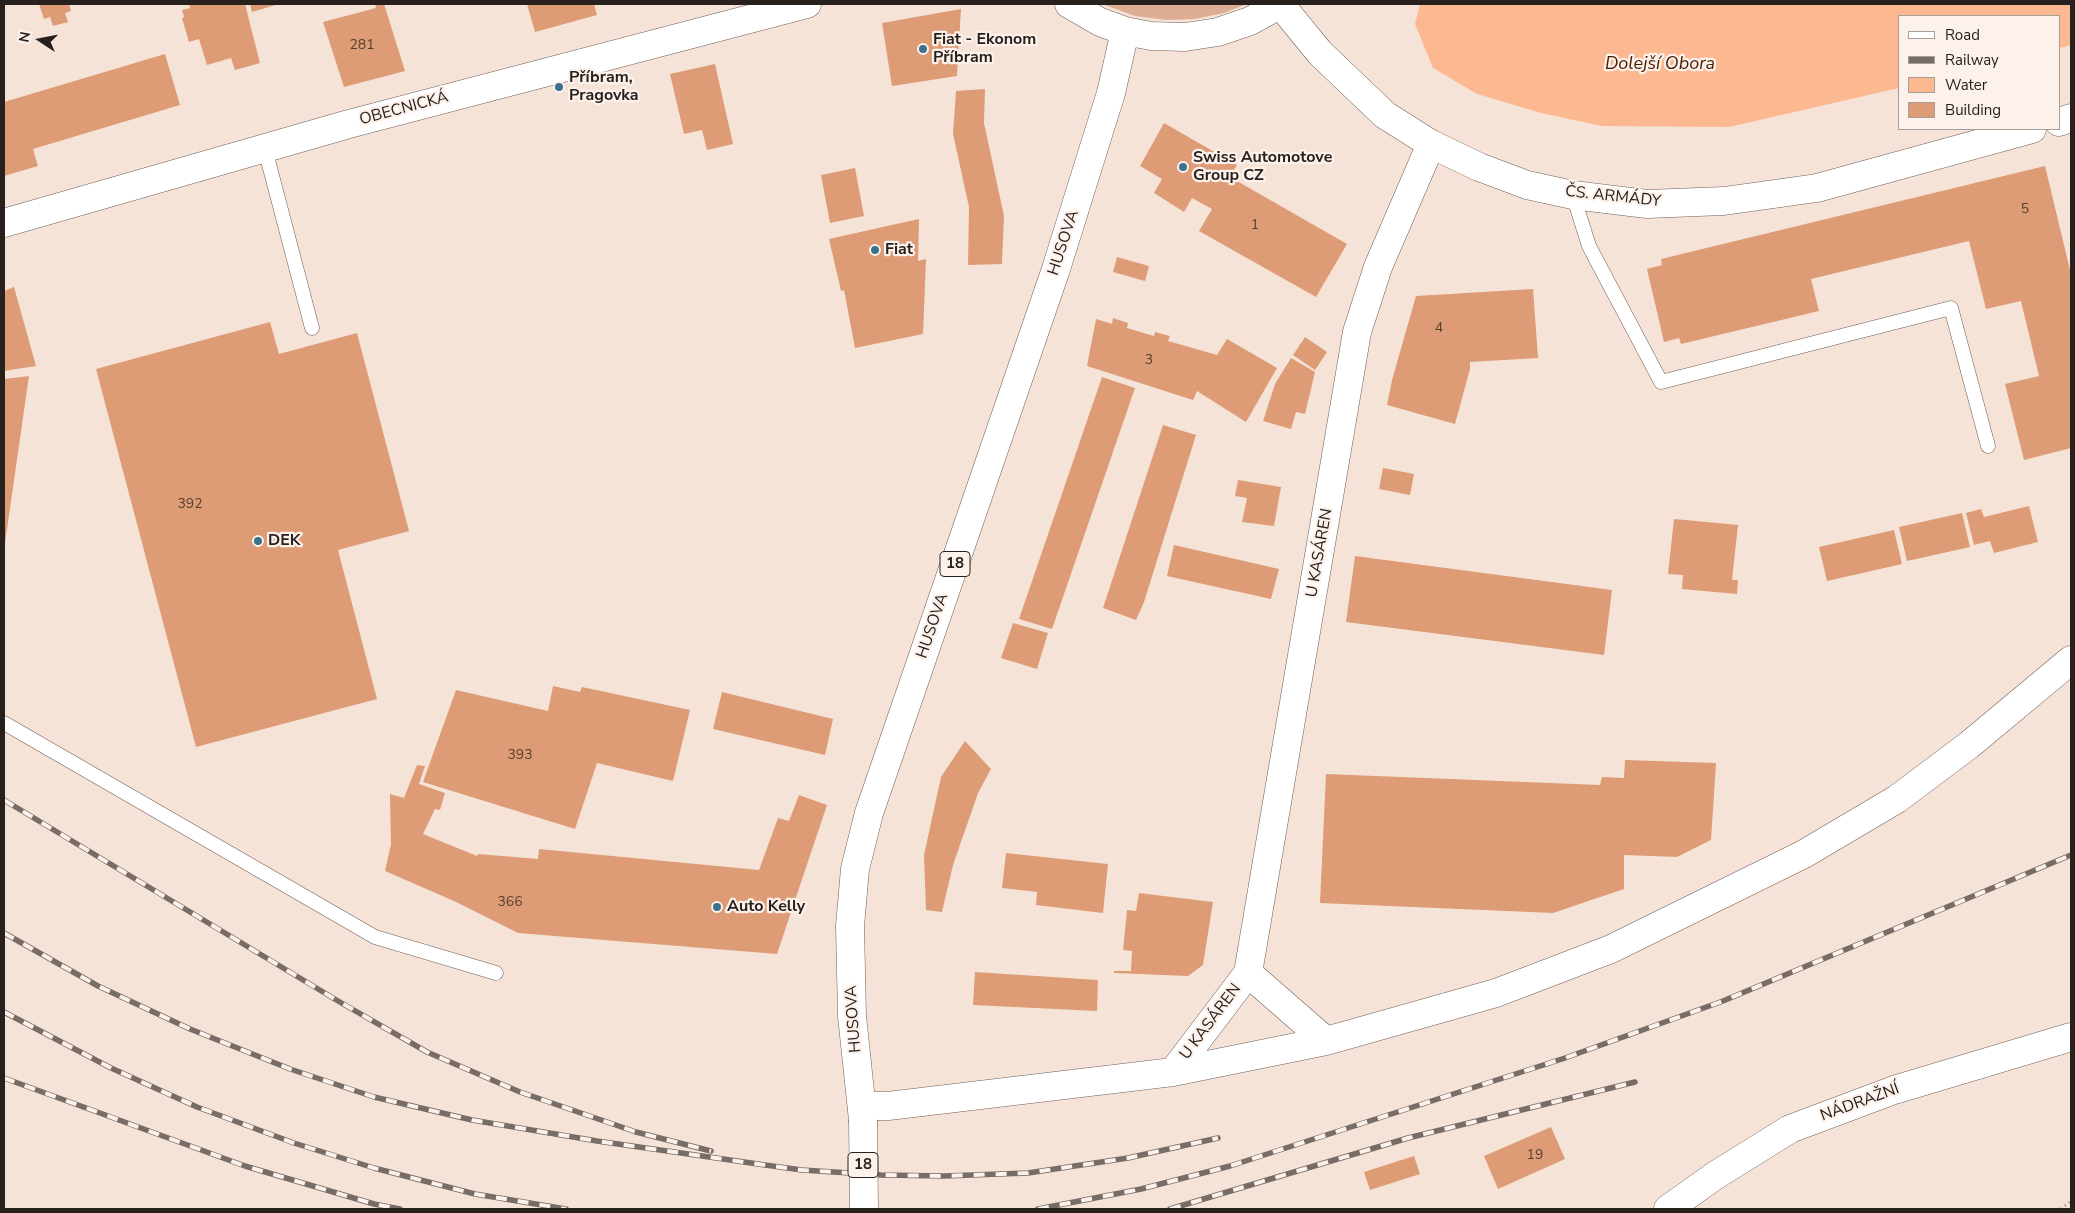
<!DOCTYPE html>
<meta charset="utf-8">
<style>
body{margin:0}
#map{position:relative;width:2075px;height:1213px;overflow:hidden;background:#f6e3d8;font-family:"Nunito Sans",sans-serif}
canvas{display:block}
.frame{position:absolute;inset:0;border:5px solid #27201c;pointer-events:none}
.legend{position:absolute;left:1898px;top:15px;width:162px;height:115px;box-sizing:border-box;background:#fdf2eb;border:1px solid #a79e98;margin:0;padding:6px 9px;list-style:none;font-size:15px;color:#27201c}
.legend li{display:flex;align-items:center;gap:10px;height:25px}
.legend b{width:25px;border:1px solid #a79e98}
.north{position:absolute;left:15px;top:15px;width:50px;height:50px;-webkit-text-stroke:4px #fdf2eb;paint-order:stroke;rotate:281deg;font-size:14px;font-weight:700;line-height:20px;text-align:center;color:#27201c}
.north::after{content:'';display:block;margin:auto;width:18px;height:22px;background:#27201c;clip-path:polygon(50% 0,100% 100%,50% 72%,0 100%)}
</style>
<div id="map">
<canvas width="2075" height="1213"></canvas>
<div class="frame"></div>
<ul class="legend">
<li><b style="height:6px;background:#fff"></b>Road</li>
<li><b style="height:6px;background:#786c66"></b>Railway</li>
<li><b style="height:14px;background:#fcb891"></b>Water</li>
<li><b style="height:14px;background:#dd9c75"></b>Building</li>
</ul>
<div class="north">N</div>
</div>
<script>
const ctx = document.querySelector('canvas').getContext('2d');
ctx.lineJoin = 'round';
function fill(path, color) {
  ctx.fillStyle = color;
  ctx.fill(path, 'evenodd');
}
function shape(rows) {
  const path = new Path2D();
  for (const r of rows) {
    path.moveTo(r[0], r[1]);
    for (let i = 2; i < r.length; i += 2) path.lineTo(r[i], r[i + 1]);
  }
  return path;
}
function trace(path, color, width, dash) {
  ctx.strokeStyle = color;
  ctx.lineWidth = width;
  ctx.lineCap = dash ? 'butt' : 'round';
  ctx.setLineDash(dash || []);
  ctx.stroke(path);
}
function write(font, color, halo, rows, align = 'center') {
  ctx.font = font + ' "Nunito Sans",sans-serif';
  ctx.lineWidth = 4.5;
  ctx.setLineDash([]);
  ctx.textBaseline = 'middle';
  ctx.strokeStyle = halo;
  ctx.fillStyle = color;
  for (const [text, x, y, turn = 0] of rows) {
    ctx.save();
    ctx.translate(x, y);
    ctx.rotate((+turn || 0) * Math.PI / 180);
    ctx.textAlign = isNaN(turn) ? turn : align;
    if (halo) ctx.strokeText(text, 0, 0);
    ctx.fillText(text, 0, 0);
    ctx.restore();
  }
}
const green = shape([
 [1102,4,1247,4,1224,13,1195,19,1166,20,1135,16]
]);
const water = shape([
 [1420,4,2071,4,2071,45,2059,48,2059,16,1899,16,1899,88,1729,127,1602,126,1541,113,1477,94,1433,68,1415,24]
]);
const building = shape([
 [39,4,69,4,71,11,65,13,68,22,53,26,50,17,44,19],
 [189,4,245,4,260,63,235,70,231,58,207,65,199,39,189,42,182,18,184,17,182,10,190,8],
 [250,4,279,4,252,12],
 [375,4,384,4,405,71,344,87,323,22,376,8],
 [527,4,594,4,597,15,535,32],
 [961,9,957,76,892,86,882,23],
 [165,54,180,105,33,149,38,166,4,176,4,102],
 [715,64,733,144,707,150,702,130,684,134,670,74],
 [985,89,984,123,1004,216,1002,264,968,265,969,207,953,134,956,91],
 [1164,123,1237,165,1230,177,1347,244,1316,297,1199,231,1212,209,1192,198,1184,212,1154,193,1162,179,1140,166],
 [2045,166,2071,274,2071,448,2024,460,2005,384,2039,376,2021,301,1986,309,1969,241,1811,279,1819,311,1681,344,1679,338,1664,342,1647,269,1662,265,1661,259],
 [855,168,864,216,830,223,821,175],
 [919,219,918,261,926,259,923,334,855,348,844,290,841,291,829,239],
 [1117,257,1149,266,1145,281,1113,272],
 [14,287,36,366,4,371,4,291],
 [1533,289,1538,358,1470,362,1470,369,1455,424,1387,405,1392,380,1416,296],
 [1113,318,1128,323,1127,328,1154,336,1155,332,1170,336,1168,341,1217,355,1227,339,1277,368,1246,422,1197,391,1193,400,1087,366,1096,319,1112,324],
 [270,322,279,354,357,333,409,531,338,550,377,699,196,747,96,369],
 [1305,337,1327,352,1315,370,1293,355],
 [1291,358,1315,372,1305,414,1296,412,1291,429,1263,421,1275,384],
 [29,376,5,543,4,543,4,379],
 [1102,377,1135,388,1052,629,1019,619],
 [1163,425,1196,435,1144,602,1136,620,1103,608],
 [1383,468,1414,474,1410,495,1379,489],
 [1238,480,1281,487,1274,526,1242,522,1247,498,1235,496],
 [2029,506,2038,542,1994,553,1990,541,1974,545,1966,513,1981,509,1984,517],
 [1962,513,1970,547,1907,561,1899,527],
 [1674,519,1738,525,1732,580,1738,580,1737,594,1682,589,1683,575,1668,574],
 [1894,530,1902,564,1827,581,1819,547],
 [1174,545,1279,569,1271,599,1167,576],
 [1355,556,1612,590,1604,655,1346,622],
 [1013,623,1048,633,1037,669,1001,658],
 [553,686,580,692,582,687,690,710,673,781,597,763,575,829,423,782,456,690,548,711],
 [722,692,833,719,825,755,713,729],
 [965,741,991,769,978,793,953,865,942,912,926,910,924,855,941,777],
 [1625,760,1716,763,1711,840,1677,857,1624,855,1624,889,1553,913,1320,903,1326,774,1600,785,1602,777,1624,778],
 [417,765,425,766,419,784,445,793,440,810,435,809,423,834,477,856,478,854,538,859,539,849,759,870,778,818,789,821,799,795,827,805,777,954,518,933,454,901,385,871,391,844,390,794,404,798],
 [1006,853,1108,864,1103,913,1036,905,1037,892,1002,888],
 [1139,893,1213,902,1203,965,1188,976,1114,973,1114,971,1131,971,1132,951,1123,950,1127,910,1136,911],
 [975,972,1098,980,1097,1011,973,1005],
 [1551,1127,1565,1159,1498,1189,1484,1156],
 [1414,1156,1420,1174,1370,1190,1364,1172]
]);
const path = shape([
 [2061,1209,2071,1201]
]);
const lane = shape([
 [265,149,312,328],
 [1573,195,1589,246,1661,382,1951,308,1988,446],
 [4,723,375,937,496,973]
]);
const street = shape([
 [1326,1041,1248,973,1357,332,1378,267,1431,144],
 [1173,1072,1248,973],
 [862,1106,888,1106,1173,1072,1326,1041,1496,993,1611,949,1804,854,1897,799,1969,745,2071,660],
 [1668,1209,1716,1175,1790,1129,1894,1090,2071,1037]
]);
const secondary = shape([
 [1280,4,1320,53,1385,115,1431,144,1479,167,1527,185,1573,195,1647,204,1724,201,1817,188,2032,129],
 [2059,122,2071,118],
 [4,223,349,124,807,4]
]);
const primary = shape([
 [1069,4,1100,22,1125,31,1151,36,1185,37,1218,32,1250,21,1281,4],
 [863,1120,852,1016,850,926,855,869,869,813,1056,269,1111,93,1125,31]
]);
const rail = shape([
 [4,800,338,1001,427,1052,520,1092,636,1132,711,1151],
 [4,933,98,986,190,1029,290,1069,374,1097,472,1120,597,1141,765,1165,802,1170,881,1175,945,1176,1028,1173,1128,1158,1218,1138],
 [4,1012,111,1068,197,1107,294,1143,374,1168,475,1194,566,1209],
 [4,1078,245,1166,374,1204,400,1209],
 [1038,1209,1141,1189,1230,1166,1565,1058,1723,1001,2071,855],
 [1170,1209,1408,1138,1635,1082]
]);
const primaryBridge = shape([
 [863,1120,864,1209]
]);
const markers = [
 [923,49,5,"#3a728c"],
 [559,87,5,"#3a728c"],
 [1183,167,5,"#3a728c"],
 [875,250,5,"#3a728c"],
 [258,541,5,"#3a728c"],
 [717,907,5,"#3a728c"]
];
const numberNames = [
 ["281",362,46],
 ["5",2025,210],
 ["1",1255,226],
 ["4",1439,329],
 ["3",1149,361],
 ["392",190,505],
 ["393",520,756],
 ["366",510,903],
 ["19",1535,1156]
];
const shields = [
 [955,564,30],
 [863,1165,30]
];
const shieldNames = [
 ["18",955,564],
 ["18",863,1165]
];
const poiNames = [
 ["Fiat - Ekonom",933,40],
 ["Příbram",933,58],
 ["Příbram,",569,78],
 ["Pragovka",569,96],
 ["Swiss Automotove",1193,158],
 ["Group CZ",1193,176],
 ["Fiat",885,250],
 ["DEK",268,541],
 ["Auto Kelly",727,907]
];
const streetNames = [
 ["OBECNICKÁ",404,109,-15],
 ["ČS. ARMÁDY",1613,197,6],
 ["HUSOVA",1064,243,-72],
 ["U KASÁREN",1320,553,-80],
 ["HUSOVA",933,626,-71],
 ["HUSOVA",854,1019,-94],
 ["U KASÁREN",1211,1022,-53],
 ["NÁDRAŽNÍ",1860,1103,-20]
];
const waterNames = [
 ["Dolejší Obora",1660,65]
];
fill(green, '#ddae93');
fill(water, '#fcb891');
fill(building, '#dd9c75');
trace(lane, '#705f56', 15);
trace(street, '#705f56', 29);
trace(secondary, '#705f56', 29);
trace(primary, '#705f56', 29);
trace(path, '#94877f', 3, [1, 4]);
trace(lane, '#fff', 14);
trace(street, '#fff', 28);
trace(secondary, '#fff', 28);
trace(primary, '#fff', 28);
trace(rail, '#786c66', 5.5);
trace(rail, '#fdf2eb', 4, [11]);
trace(primaryBridge, '#705f56', 29, []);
trace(primaryBridge, '#fff', 28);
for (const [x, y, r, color] of markers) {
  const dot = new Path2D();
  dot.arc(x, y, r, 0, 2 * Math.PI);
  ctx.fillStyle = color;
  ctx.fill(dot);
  trace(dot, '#fdf2eb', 2);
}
write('14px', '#543f32', null, numberNames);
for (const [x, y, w] of shields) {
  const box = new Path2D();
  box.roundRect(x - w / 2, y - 12.5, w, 25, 4);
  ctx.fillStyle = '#fdf2eb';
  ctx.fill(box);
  trace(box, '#27201c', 1);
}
write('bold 15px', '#27201c', null, shieldNames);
write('bold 16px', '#27201c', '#fdf2eb', poiNames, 'left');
write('16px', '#27201c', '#fdf2eb', streetNames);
write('italic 18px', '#461c00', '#fdf2eb', waterNames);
</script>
